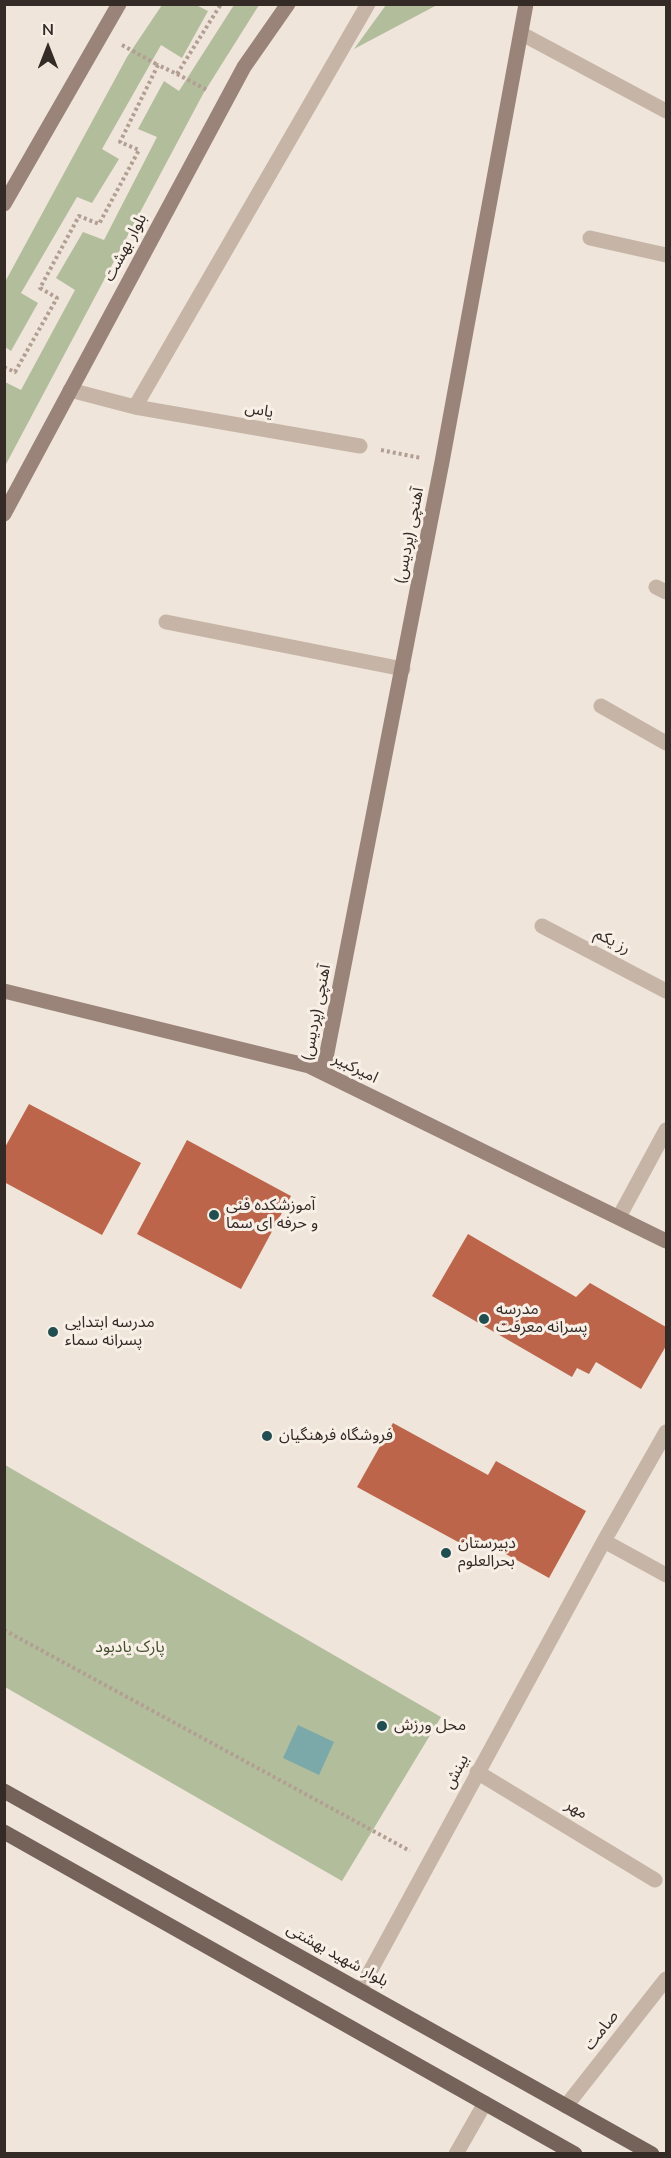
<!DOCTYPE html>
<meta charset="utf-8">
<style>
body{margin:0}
#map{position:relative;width:671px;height:2158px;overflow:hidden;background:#efe5da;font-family:"Nunito Sans",sans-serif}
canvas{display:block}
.frame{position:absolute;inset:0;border:6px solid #342b27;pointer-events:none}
.north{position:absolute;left:18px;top:18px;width:60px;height:60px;-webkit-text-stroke:4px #f8efe6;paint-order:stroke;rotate:0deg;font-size:16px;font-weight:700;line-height:24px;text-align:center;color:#342b27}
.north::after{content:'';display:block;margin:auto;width:21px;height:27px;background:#342b27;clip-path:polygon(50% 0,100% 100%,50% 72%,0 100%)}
</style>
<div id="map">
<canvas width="671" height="2158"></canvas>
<div class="frame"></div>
<div class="north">N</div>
</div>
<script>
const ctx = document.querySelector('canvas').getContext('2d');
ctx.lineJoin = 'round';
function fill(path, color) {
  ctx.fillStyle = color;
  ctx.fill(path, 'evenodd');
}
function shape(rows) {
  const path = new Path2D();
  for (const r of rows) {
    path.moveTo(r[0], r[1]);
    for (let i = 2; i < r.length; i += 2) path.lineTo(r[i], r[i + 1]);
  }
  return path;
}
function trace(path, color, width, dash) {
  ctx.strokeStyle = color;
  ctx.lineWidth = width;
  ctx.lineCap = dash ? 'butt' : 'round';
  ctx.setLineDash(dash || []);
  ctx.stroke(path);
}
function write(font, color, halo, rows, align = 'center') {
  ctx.font = font + ' "Nunito Sans","Noto Sans Arabic",sans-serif';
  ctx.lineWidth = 6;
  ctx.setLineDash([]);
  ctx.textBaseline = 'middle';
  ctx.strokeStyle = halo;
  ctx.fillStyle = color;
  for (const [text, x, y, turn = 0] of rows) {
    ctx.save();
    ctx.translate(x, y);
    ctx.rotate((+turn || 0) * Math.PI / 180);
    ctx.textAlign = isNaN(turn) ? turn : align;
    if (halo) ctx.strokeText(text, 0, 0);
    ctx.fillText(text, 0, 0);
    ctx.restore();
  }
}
const green = shape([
 [386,4,437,5,354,49,386,5],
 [162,5,196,5,208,11,182,58,161,45,102,149,119,159,92,203,77,197,21,293,38,303,11,351,5,347,5,282,127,57],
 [234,5,259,5,203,94,5,466,5,382,21,390,75,290,56,278,83,232,104,240,157,137,138,129,164,81,179,91],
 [5,1465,441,1717,342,1881,5,1687]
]);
const water = shape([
 [298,1725,334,1742,319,1775,283,1758]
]);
const building = shape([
 [29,1104,141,1163,102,1235,4,1182,4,1149],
 [187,1140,291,1196,241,1289,137,1234],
 [468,1234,576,1297,590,1283,666,1327,666,1346,641,1389,596,1362,589,1374,577,1368,572,1377,432,1296],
 [393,1423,488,1475,496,1461,586,1511,549,1578,477,1538,471,1549,357,1487]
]);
const path = shape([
 [122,45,158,65],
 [177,74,207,90],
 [4,367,15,372,57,298,40,288,79,216,99,224,139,150,120,142,158,65,177,74,221,4],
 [381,450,421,458],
 [4,1630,410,1851]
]);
const lane = shape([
 [656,587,666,592],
 [601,706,666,743],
 [542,926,666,991]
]);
const street = shape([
 [522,34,666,111],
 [590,238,666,255],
 [70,390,135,407,360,446],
 [135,407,368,4],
 [166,622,403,669],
 [619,1217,666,1130],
 [604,1541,666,1575],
 [477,1772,655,1880],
 [360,1990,604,1541,666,1432],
 [566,2106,666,1979],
 [456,2154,485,2103]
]);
const secondary = shape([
 [4,204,119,4],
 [4,514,244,67,288,4],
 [4,991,309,1066,666,1241],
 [323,1073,442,462,526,4]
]);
const primary = shape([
 [4,1791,652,2154],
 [4,1832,575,2154]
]);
const markers = [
 [214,1215,6,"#204f52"],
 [484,1319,6,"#204f52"],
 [53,1332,6,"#204f52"],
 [267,1436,6,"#204f52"],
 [446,1553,6,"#204f52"],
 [382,1726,6,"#204f52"]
];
const streetNames = [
 ["بلوار بهشت",126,248,-62],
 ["یاس",259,411,10],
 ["آهنچی (پردیس)",410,536,-79],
 ["رز یکم",612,942,28],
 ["آهنچی (پردیس)",317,1013,-79],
 ["امیرکبیر",355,1069,26],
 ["بینش",457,1772,-62],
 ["مهر",576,1810,31],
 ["بلوار شهید بهشتی",337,1956,29],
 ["صامت",602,2031,-52]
];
const poiNames = [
 ["آموزشکده فنی",226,1206],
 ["و حرفه ای سما",226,1224],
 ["مدرسه",496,1310],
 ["پسرانه معرفت",496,1328],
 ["مدرسه ابتدایی",65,1323],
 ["پسرانه سماء",65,1341],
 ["فروشگاه فرهنگیان",279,1436],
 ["دبیرستان",458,1544],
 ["بحرالعلوم",458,1562],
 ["محل ورزش",394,1726]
];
const parkNames = [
 ["پارک یادبود",130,1648]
];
fill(green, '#b2bd9c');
fill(water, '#7ba9aa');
fill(building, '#bd654b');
trace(path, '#b29f92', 4, [3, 3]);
trace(lane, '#c6b5a7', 15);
trace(street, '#c6b5a7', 15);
trace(secondary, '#9a8479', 15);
trace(primary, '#756259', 15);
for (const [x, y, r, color] of markers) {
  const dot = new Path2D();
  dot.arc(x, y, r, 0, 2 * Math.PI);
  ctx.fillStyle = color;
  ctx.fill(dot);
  trace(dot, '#f8efe6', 2);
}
write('16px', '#342b27', '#f8efe6', streetNames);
write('16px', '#342b27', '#f8efe6', poiNames, 'left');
write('16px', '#44502d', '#f8efe6', parkNames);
</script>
